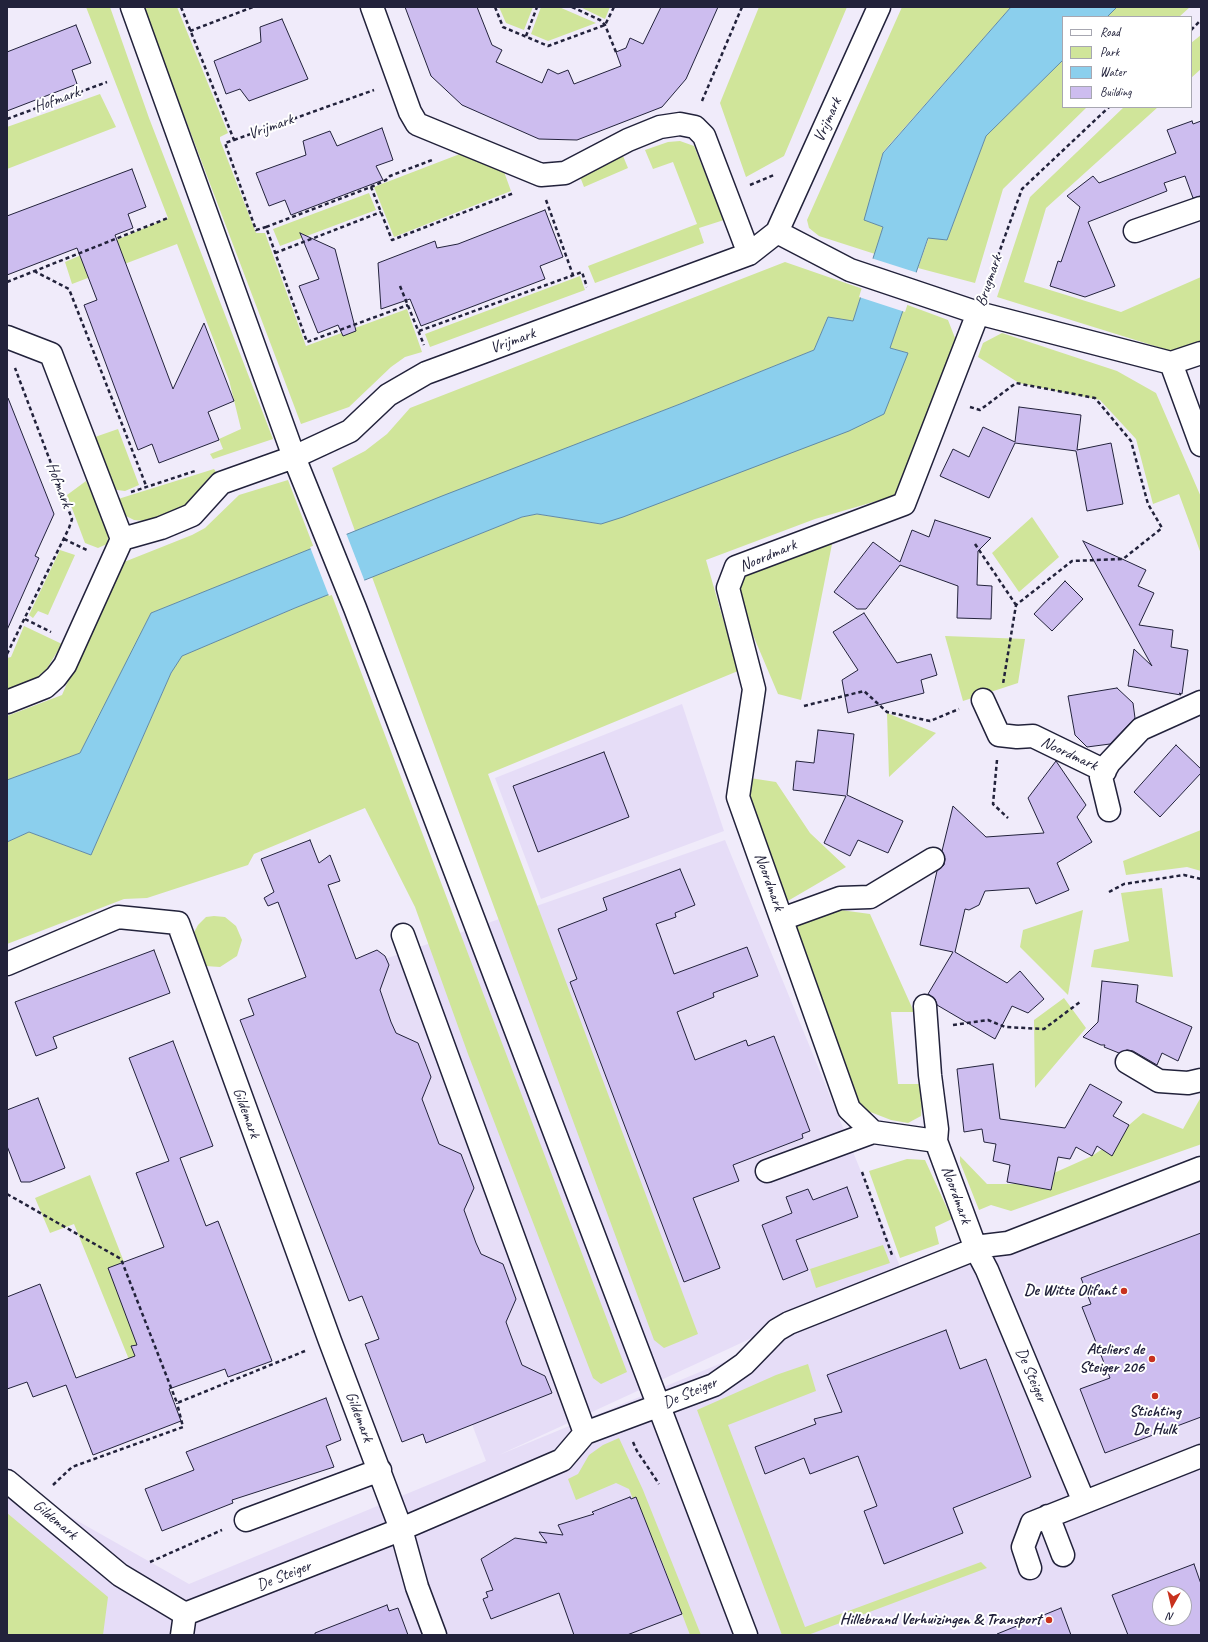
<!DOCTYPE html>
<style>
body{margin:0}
#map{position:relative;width:1208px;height:1642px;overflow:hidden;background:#f0ebfa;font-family:Caveat,sans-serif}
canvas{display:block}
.frame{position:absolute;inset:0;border:8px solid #22223b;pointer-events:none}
.legend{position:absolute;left:1062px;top:16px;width:130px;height:92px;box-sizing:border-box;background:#fff;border:1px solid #a7a7b1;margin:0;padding:5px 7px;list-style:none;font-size:12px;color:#22223b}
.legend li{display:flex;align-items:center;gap:8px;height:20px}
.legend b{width:20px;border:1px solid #a7a7b1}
.north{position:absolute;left:1152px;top:1586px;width:40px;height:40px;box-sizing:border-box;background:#fff;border:1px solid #a7a7b1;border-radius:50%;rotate:188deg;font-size:11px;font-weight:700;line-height:16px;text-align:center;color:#22223b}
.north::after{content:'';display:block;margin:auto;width:14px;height:18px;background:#c8321e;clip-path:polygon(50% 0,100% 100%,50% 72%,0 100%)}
</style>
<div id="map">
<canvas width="1208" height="1642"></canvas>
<div class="frame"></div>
<ul class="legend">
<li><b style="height:5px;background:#fff"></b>Road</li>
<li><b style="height:11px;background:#d0e59a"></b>Park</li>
<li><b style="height:11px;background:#8bcfed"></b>Water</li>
<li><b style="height:11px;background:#cdbdef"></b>Building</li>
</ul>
<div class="north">N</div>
</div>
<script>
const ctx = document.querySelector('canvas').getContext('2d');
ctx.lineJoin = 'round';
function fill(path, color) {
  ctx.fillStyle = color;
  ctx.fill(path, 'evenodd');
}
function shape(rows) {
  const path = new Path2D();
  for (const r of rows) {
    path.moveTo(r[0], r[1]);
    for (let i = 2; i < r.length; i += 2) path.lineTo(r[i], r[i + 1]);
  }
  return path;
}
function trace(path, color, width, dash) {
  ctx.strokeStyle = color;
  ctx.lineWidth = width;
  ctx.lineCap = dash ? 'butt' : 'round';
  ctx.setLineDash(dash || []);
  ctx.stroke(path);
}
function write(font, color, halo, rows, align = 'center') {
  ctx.font = font + ' Caveat,sans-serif';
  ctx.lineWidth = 4;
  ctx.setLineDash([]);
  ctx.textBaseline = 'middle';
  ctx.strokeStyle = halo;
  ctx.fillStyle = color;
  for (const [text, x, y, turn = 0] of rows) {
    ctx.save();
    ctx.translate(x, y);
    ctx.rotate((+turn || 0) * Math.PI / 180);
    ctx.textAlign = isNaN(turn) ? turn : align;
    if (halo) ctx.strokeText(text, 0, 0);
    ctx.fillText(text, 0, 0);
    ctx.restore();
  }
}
const built = shape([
 [682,704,724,831,541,899,495,778],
 [725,840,901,1269,499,1455,1201,1165,1201,1635,7,1635,7,1481,189,1584,486,1461,305,987],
 [1160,1594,1184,1594,1184,1618,1160,1618]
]);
const green = shape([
 [86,7,110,7,149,118,273,439,213,459,210,454,223,449,219,439,241,429,229,380,177,244,72,284,65,262,168,218],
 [143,7,177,7,228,133,220,137,220,140,256,233,265,233,306,346,407,309,422,352,405,357,391,367,349,407,301,424],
 [499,7,533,7,524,30,506,23],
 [541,7,559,7,596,23,548,41,531,34],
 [580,7,610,7,605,19],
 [759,7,847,7,784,156,746,177,720,103],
 [902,7,1011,7,883,152,865,220,883,227,875,254,819,236,809,228,807,220],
 [1117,7,1190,7,1179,17,1107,17],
 [1201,35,1201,69,1191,78,1191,43],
 [1063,60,1063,107,1087,107,1003,189,975,283,918,268,929,237,947,240,986,136],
 [100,94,116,127,7,169,7,127],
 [1124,107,1158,107,1046,208,1024,282,1121,312,1201,277,1201,342,1174,352,997,297,1030,197],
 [680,141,694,146,724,220,699,228,704,243,595,283,588,266,697,224,673,162,653,169,645,150,668,142],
 [465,152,503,169,511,191,394,237,374,187],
 [623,156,628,168,584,187,579,174],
 [369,193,376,210,280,246,273,229],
 [785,262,863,289,853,322,828,317,814,350,680,404,355,531,332,468,365,451,387,434,410,408],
 [580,276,585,290,430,347,425,334],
 [905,304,948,320,955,338,944,372,894,496,815,519,706,560,738,671,488,774,698,1334,664,1348,654,1340,372,577,522,517,537,514,601,524,908,353,890,348],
 [1002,333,1117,371,1156,393,1201,497,1201,554,1179,494,1153,504,1136,439,1100,400,1019,383,978,357,983,343],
 [118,429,139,485,125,491,117,490,110,485,95,437],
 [214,469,216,472,207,480,192,502,159,517,145,521,134,520,126,516,115,500],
 [288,480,314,548,151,613,80,753,7,780,7,716,62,695,119,564,192,535,205,528,239,495],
 [86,481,109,532,107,544,98,548,85,543,67,495],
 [1032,517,1059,557,1019,592,992,553],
 [833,539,801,700,778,694,736,595,742,574],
 [60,550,75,555,48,615,38,611,33,618,29,615],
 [331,593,627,1372,601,1384,593,1378,468,1054,415,907,365,808,254,854,248,865,147,898,124,899,7,944,7,842,29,832,91,855,171,673,181,656],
 [24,626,62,644,46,670,31,682,7,691,7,658,11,657],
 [945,636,1025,639,1018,683,963,701],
 [887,713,936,733,889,777],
 [750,778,776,782,810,833,846,867,786,902,745,798],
 [1201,830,1201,871,1187,867,1126,875,1123,861],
 [1162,888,1173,977,1091,967,1094,950,1129,941,1121,893],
 [833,909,870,914,914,1012,891,1012,898,1084,923,1084,921,1116,908,1123,891,1120,860,1108,794,933,795,918],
 [1083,910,1068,995,1020,947,1023,930],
 [214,916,225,917,236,926,242,940,237,956,220,967,205,966,191,938,198,925,206,917],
 [1064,998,1086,1028,1035,1088,1034,1020],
 [1201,1097,1201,1144,1199,1145,1011,1211,991,1205,979,1210,960,1162,960,1156,987,1184,1018,1184,1054,1173,1092,1156,1123,1135,1129,1125,1143,1113,1183,1129],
 [907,1159,925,1160,952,1219,935,1227,939,1244,900,1258,869,1171],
 [90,1175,158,1349,130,1362,74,1224,50,1233,35,1198],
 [883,1245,890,1263,816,1288,810,1269],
 [808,1364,816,1391,728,1425,805,1627,981,1562,987,1568,808,1635,782,1635,697,1410,776,1375],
 [619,1438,643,1490,701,1635,690,1635,657,1548,653,1549,629,1489,616,1483,576,1500,568,1479,578,1474,589,1455,603,1445],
 [7,1513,108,1597,103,1635,7,1635]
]);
const water = shape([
 [1011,7,1117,7,1107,17,1063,17,1063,60,986,136,947,240,928,238,890,348,908,353,884,414,849,431,623,517,601,524,537,514,522,517,295,608,182,656,171,673,91,855,29,832,7,842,7,780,80,753,151,613,442,496,680,404,814,350,828,317,853,321,883,227,864,220,883,153,1011,7]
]);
const pier = shape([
 [871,258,918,273,905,312,859,297],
 [346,533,365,582,329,596,310,547]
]);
const building = shape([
 [405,7,477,7,492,45,502,50,496,62,542,83,548,69,558,74,568,70,574,84,621,66,616,52,626,48,630,38,643,44,661,7,718,7,686,79,662,107,577,140,539,139,462,105,431,76,405,7],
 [282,19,308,79,249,101,240,89,226,94,214,61,261,42,260,27,282,19],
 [76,25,91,63,72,70,77,84,7,111,7,52,76,25],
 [1192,121,1193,124,1201,121,1201,196,1193,198,1185,176,1164,183,1167,191,1088,222,1115,286,1085,297,1050,286,1058,261,1061,262,1080,207,1067,196,1093,176,1099,183,1176,153,1167,130,1192,121],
 [382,128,393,160,376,166,383,180,291,215,285,200,269,206,256,173,306,155,303,141,330,131,337,146,382,128],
 [132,169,146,207,128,214,133,228,115,235,173,389,204,323,234,401,208,412,219,440,159,463,152,444,138,450,84,305,97,300,77,248,7,275,7,216,132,169],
 [545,210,563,257,540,266,545,279,421,326,410,299,381,309,378,263,435,241,437,248,458,244,545,210],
 [300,233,335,249,356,331,343,336,338,325,318,333,299,286,319,279,300,233],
 [7,398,8,398,54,514,35,556,39,558,7,630,7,398],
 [1019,407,1081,415,1077,450,1111,443,1123,504,1087,511,1076,451,1015,443,989,498,940,476,953,449,969,457,983,427,1015,442,1019,407],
 [935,520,991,538,978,551,977,585,992,586,991,619,957,618,958,586,900,565,866,609,857,609,834,592,873,542,900,562,912,530,929,537,935,520],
 [1083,541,1146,570,1138,586,1154,593,1139,625,1173,630,1171,647,1188,650,1182,694,1179,693,1181,695,1128,686,1134,649,1152,666,1083,541],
 [1065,581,1083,599,1052,631,1034,614,1065,581],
 [864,613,897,663,931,654,937,675,921,680,924,693,848,713,842,680,858,670,833,632,864,613],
 [1117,688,1133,703,1135,718,1110,744,1087,747,1075,735,1068,696,1117,688],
 [818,730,854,734,847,795,903,821,888,853,858,840,850,856,824,843,846,796,793,790,796,761,814,763,818,730],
 [1176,745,1201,769,1201,773,1160,817,1134,792,1176,745],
 [604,752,629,817,538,852,513,786,604,752],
 [1056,761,1086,805,1077,817,1092,842,1057,863,1069,890,1036,904,1029,888,985,891,979,905,969,910,965,909,959,935,955,952,1007,983,1020,971,1044,999,1028,1013,1012,1006,995,1039,937,1005,935,999,928,994,953,952,920,945,937,871,944,865,945,859,942,851,953,806,986,837,1044,833,1028,798,1056,761],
 [310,840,319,863,330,855,340,881,328,885,356,959,377,950,385,956,389,965,380,990,391,1022,396,1033,418,1043,431,1077,422,1099,439,1144,461,1154,474,1188,464,1210,476,1243,481,1254,503,1264,516,1299,506,1322,510,1333,522,1365,545,1376,552,1393,426,1443,423,1434,402,1442,365,1344,379,1339,362,1296,349,1301,240,1020,254,1015,248,999,306,977,278,902,268,906,264,898,274,892,261,859,310,840],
 [680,869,695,905,675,913,676,917,656,924,674,974,747,947,758,976,713,993,714,997,677,1012,695,1060,746,1040,748,1046,774,1036,810,1131,802,1134,803,1138,733,1165,739,1181,693,1198,720,1268,684,1282,570,982,577,979,558,929,607,910,603,898,680,869],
 [154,950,170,993,53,1037,57,1048,36,1056,15,1002,154,950],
 [1102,981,1138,985,1136,1002,1192,1027,1178,1061,1162,1053,1157,1065,1133,1051,1127,1050,1119,1053,1104,1047,1105,1045,1101,1045,1083,1037,1098,1022,1102,981],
 [173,1041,213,1146,180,1158,206,1226,218,1221,272,1361,228,1377,225,1369,169,1389,181,1421,93,1455,66,1385,33,1397,27,1382,7,1389,7,1297,40,1284,76,1378,135,1356,131,1346,137,1345,108,1268,164,1247,136,1173,169,1161,129,1058,173,1041],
 [993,1064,1000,1119,1065,1128,1090,1084,1122,1102,1113,1116,1129,1125,1112,1156,1097,1146,1092,1156,1076,1147,1070,1159,1058,1157,1051,1190,1007,1182,1010,1165,993,1161,996,1144,984,1142,982,1129,964,1132,957,1069,993,1064],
 [38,1098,65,1168,30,1182,21,1182,7,1146,7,1110,38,1098],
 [847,1187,858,1217,796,1240,808,1270,783,1280,762,1225,792,1213,786,1197,808,1189,813,1200,847,1187],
 [1201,1233,1201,1417,1105,1453,1080,1389,1110,1378,1082,1307,1091,1304,1081,1278,1201,1233],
 [946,1330,960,1369,986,1359,1031,1477,953,1508,963,1533,884,1564,864,1511,877,1506,858,1456,810,1474,804,1458,765,1474,755,1447,816,1424,814,1419,842,1412,827,1375,946,1330],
 [326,1398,341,1440,326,1446,334,1467,232,1500,233,1503,162,1531,145,1489,194,1470,186,1452,326,1398],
 [630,1497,631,1499,636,1497,682,1614,627,1635,574,1635,559,1593,491,1619,483,1599,488,1597,486,1592,493,1590,481,1559,515,1538,547,1543,539,1532,563,1535,558,1525,594,1514,592,1512,630,1497],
 [1194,1564,1201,1584,1201,1635,1128,1635,1112,1595,1194,1564],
 [1160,1594,1184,1594,1184,1618,1160,1618,1160,1594],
 [387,1605,389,1611,398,1608,408,1635,315,1635,315,1633,387,1605],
 [1061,1608,1071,1635,997,1635,997,1634,1061,1608]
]);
const path = shape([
 [181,7,234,140,225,143,256,230,266,227,307,342,408,305],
 [495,7,503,27,548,46,605,25,614,7],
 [572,7,600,20,605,25,616,52],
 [1191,30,1201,20],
 [190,31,253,7],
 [526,36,537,7],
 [702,101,742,7],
 [7,119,107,82],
 [234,140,374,90],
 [750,185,774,175],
 [371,187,386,180,390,176,432,160],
 [546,200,573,275],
 [266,227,371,187,392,240,514,193],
 [275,253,381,212],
 [34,271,69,289,147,488],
 [7,282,168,218],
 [400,286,424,345],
 [986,289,1022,189,1109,107],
 [419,331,582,272,587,287],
 [970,407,980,410,1016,383,1095,398,1131,441,1148,504,1162,528,1123,559,1072,561,1016,605,1003,684],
 [131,492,195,471],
 [64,539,89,551],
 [975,544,1016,605],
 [25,619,51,632],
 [7,654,69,528,72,519,15,368],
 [804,706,864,691,887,712,930,721,959,709],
 [997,760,993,804,1008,818],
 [1109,892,1124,884,1184,875,1201,879],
 [953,1025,988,1020,1005,1027,1044,1029,1080,1002],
 [862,1172,892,1255],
 [7,1194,121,1259,177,1403,305,1351],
 [633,1442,637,1451,659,1484],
 [53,1485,72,1467,183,1427,177,1403],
 [150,1562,222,1530]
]);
const minor = shape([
 [132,7,294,457,355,608,746,1635],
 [372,7,410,112,417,124,541,175,565,173,628,140,660,127,680,124,695,127,704,136,749,254],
 [1135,231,1201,208],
 [777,232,879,7],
 [7,337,51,354,122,539],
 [1171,363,1201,445],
 [983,700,999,735,1017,737,1033,736,1105,771],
 [7,702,45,687,56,677,65,665,122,539,161,528,192,515,221,483,294,457,350,431,388,395,426,373,749,254,777,232,850,270,978,313,1171,363,1201,353],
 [1109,810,1101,777,1109,763,1141,729,1201,702],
 [782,919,840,898,870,897,933,859],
 [403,935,585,1433],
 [7,964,118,917,178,923,330,1341,401,1529,417,1587,435,1635],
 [925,1006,930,1075,937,1129,936,1141,976,1249,987,1270,1084,1502],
 [1127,1062,1159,1081,1188,1083,1201,1080],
 [936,1141,873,1132,849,1109,738,797,754,689,728,588,736,567,904,504,978,313],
 [767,1171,873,1132],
 [7,1481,120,1575,185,1614],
 [1048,1516,1063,1555],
 [246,1520,380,1470],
 [1030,1568,1023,1547,1032,1523,1201,1456],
 [182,1635,185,1614,392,1533,562,1460,585,1433,714,1385,744,1364,777,1330,789,1323,983,1246,1008,1243,1201,1168]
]);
const markers = [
 [1124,1291,4,"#c8321e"],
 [1152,1359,4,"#c8321e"],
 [1155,1396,4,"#c8321e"],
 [1049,1620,4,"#c8321e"]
];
const streetNames = [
 ["Hofmark",57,100,-20],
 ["Vrijmark",828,120,-66],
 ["Vrijmark",271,127,-20],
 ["Brugmark",989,281,-71],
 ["Vrijmark",513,341,-20],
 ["Hofmark",59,485,69],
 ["Noordmark",768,556,-23],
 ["Noordmark",1069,754,25],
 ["Noordmark",769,882,70],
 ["Gildemark",246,1113,70],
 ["Noordmark",956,1195,70],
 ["De Steiger",1031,1375,67],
 ["De Steiger",690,1393,-23],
 ["Gildemark",359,1417,69],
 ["Gildemark",55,1520,40],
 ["De Steiger",284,1576,-22]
];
const poiNames = [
 ["De Witte Olifant",1116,1291],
 ["Ateliers de",1144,1350],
 ["Steiger 206",1144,1368],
 ["Stichting",1155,1412,"center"],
 ["De Hulk",1155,1430,"center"],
 ["Hillebrand Verhuizingen & Transport",1041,1620]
];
fill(built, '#e6ddf7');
fill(green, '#d0e59a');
fill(water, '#8bcfed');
trace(water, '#618aa6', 1);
fill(pier, '#f0ebfa');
fill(building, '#cdbdef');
trace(building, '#22223b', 1);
trace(minor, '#22223b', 25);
trace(path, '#22223b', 2.5, [4, 3]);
trace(minor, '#fff', 22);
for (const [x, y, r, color] of markers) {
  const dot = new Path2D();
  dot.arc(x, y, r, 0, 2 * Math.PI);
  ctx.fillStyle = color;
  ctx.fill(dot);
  trace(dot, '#fff', 1.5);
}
write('16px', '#22223b', '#fff', streetNames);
write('bold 16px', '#22223b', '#fff', poiNames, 'right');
</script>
